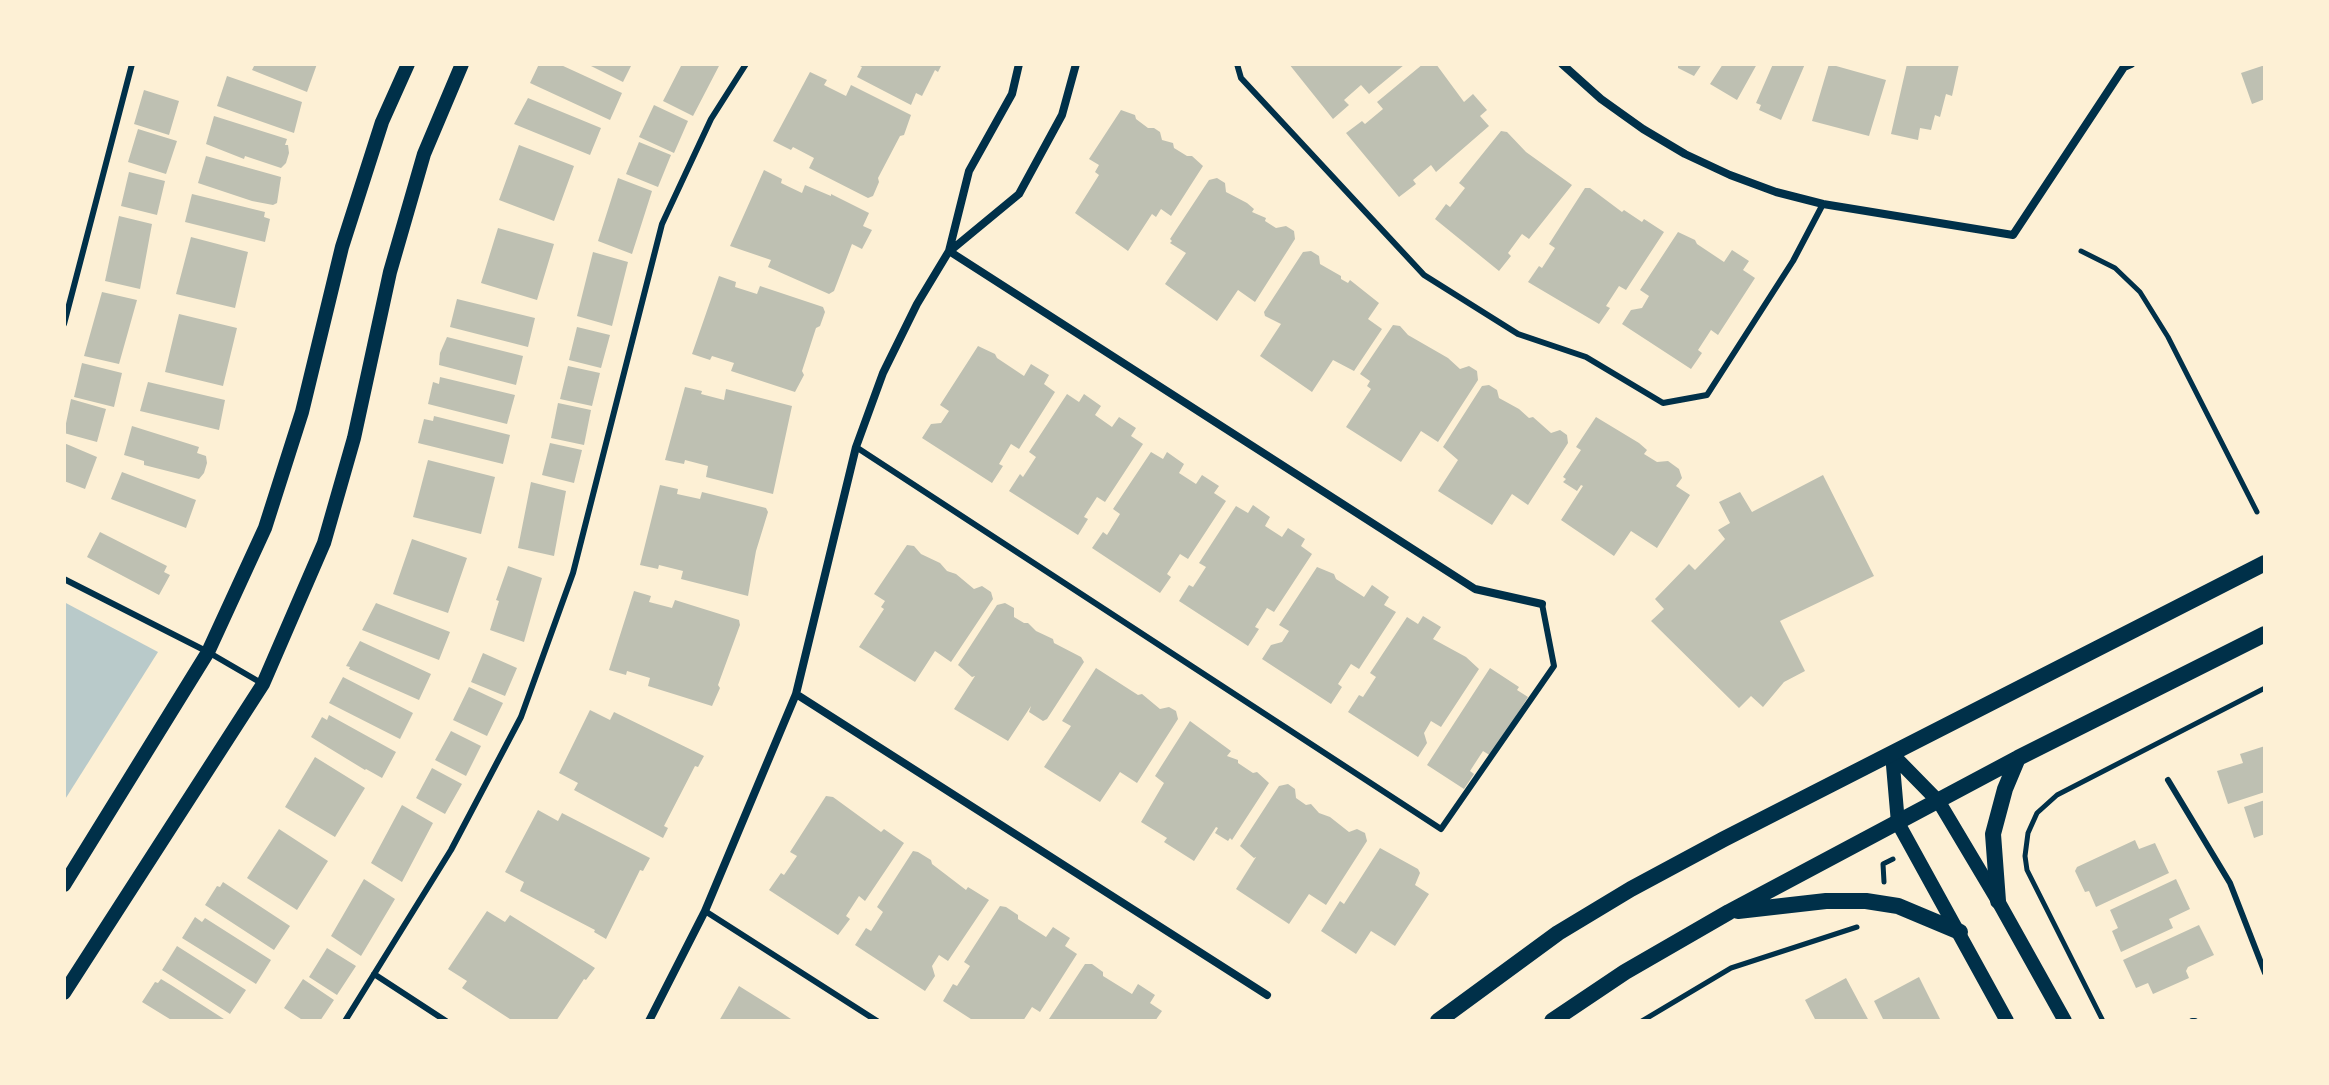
<!DOCTYPE html>
<style>
body{margin:0}
#map{position:relative;width:2329px;height:1085px;overflow:hidden;background:#fdf0d5;font-family:Roboto,sans-serif}
canvas{display:block}
.frame{position:absolute;inset:0;border:66px solid #fdf0d5;pointer-events:none}
</style>
<div id="map">
<canvas width="2329" height="1085"></canvas>
<div class="frame"></div>
</div>
<script>
const ctx = document.querySelector('canvas').getContext('2d');
ctx.lineJoin = 'round';
function fill(path, color) {
  ctx.fillStyle = color;
  ctx.fill(path, 'evenodd');
}
function shape(rows) {
  const path = new Path2D();
  for (const r of rows) {
    path.moveTo(r[0], r[1]);
    for (let i = 2; i < r.length; i += 2) path.lineTo(r[i], r[i + 1]);
  }
  return path;
}
function trace(path, color, width, dash) {
  ctx.strokeStyle = color;
  ctx.lineWidth = width;
  ctx.lineCap = dash ? 'butt' : 'round';
  ctx.setLineDash(dash || []);
  ctx.stroke(path);
}
const green = shape([
 [64,602,158,652,64,801]
]);
const building = shape([
 [255,64,317,64,307,92,252,70],
 [539,64,561,65,622,93,610,120,530,83],
 [587,64,632,64,623,82],
 [682,64,720,64,693,116,663,101],
 [856,64,942,64,938,72,935,70,922,96,916,93,911,105,857,77,862,67],
 [1289,64,1402,64,1404,65,1369,94,1361,85,1344,100,1349,105,1333,119],
 [1423,64,1436,64,1464,102,1473,94,1487,110,1480,116,1489,126,1436,172,1431,165,1413,180,1416,184,1399,197,1346,133,1362,121,1365,124,1383,109,1377,102],
 [1678,64,1702,64,1694,76,1678,68],
 [1723,64,1757,64,1737,100,1710,84],
 [1773,64,1805,64,1781,120,1759,110,1761,105,1756,103],
 [1829,64,1886,80,1869,136,1812,121],
 [1907,64,1959,64,1952,96,1946,94,1940,117,1935,115,1931,130,1920,128,1918,140,1891,134],
 [2265,65,2265,99,2252,104,2241,73],
 [810,72,827,80,824,85,846,96,851,85,911,115,904,135,900,136,878,178,879,182,873,196,868,198,809,168,814,158,793,147,791,150,773,141],
 [227,76,302,102,294,133,217,106],
 [144,90,179,101,169,135,134,124],
 [528,98,601,128,590,155,514,124],
 [654,105,688,121,674,153,639,137],
 [1121,110,1135,115,1136,119,1148,128,1154,128,1160,132,1162,140,1173,143,1174,148,1187,156,1192,156,1203,166,1171,216,1161,209,1156,217,1152,214,1128,251,1075,213,1099,175,1095,172,1099,165,1089,159],
 [214,116,287,139,285,145,288,145,289,153,286,163,281,168,245,156,244,159,206,144],
 [138,129,177,141,166,174,128,162],
 [1501,131,1507,132,1526,152,1572,185,1529,239,1522,234,1508,253,1511,256,1499,271,1435,219,1446,204,1450,207,1465,188,1459,183],
 [639,142,671,155,658,187,626,174],
 [519,145,574,166,554,221,499,200],
 [206,156,281,177,277,203,273,205,252,201,198,183],
 [764,170,782,179,781,183,802,193,805,185,831,196,831,194,869,213,863,226,872,230,862,249,852,244,834,291,829,294,768,267,771,260,730,246],
 [129,172,165,181,157,215,121,206],
 [618,178,652,191,632,254,598,241],
 [1217,178,1225,183,1226,192,1247,203,1254,209,1252,212,1266,218,1265,221,1276,228,1286,226,1294,231,1295,239,1255,302,1238,290,1217,321,1165,284,1186,253,1170,243,1172,241,1170,239,1209,180],
 [1585,188,1590,188,1622,212,1624,210,1642,222,1644,219,1664,232,1626,290,1619,286,1606,306,1610,308,1599,324,1528,282,1539,266,1542,268,1555,248,1549,244],
 [192,194,265,212,264,217,270,219,265,242,185,222],
 [119,216,152,224,140,289,105,281],
 [498,228,554,244,537,300,481,283],
 [1678,232,1695,240,1697,244,1724,262,1732,250,1749,261,1743,270,1755,278,1718,335,1711,330,1698,350,1702,353,1691,369,1622,324,1631,310,1642,308,1649,296,1640,290],
 [191,237,248,252,235,308,176,294],
 [1311,251,1319,256,1320,264,1341,276,1341,279,1348,283,1350,280,1379,303,1368,319,1382,329,1354,371,1333,360,1312,392,1260,356,1281,324,1265,316,1264,312,1303,252],
 [593,252,628,262,612,326,577,316],
 [719,276,736,282,735,287,757,294,760,286,823,307,825,312,820,326,816,328,802,371,804,375,795,392,731,371,734,363,712,356,710,360,692,354],
 [102,292,137,300,119,364,84,356],
 [457,299,535,318,528,347,450,327],
 [179,314,237,328,223,386,165,372],
 [1393,325,1400,326,1408,335,1448,358,1460,369,1469,366,1477,371,1478,380,1438,442,1421,431,1401,462,1346,427,1371,389,1367,386,1370,381,1360,374],
 [577,327,610,335,601,368,569,360],
 [447,337,523,356,516,385,439,365,440,353],
 [978,346,995,354,997,358,1024,376,1031,364,1049,375,1044,384,1055,392,1019,449,1011,444,999,464,1003,466,992,483,922,438,931,424,941,423,949,411,940,405],
 [82,363,122,373,114,407,74,397],
 [568,366,600,373,592,406,560,399],
 [440,377,515,395,507,424,428,404,433,382,439,384],
 [148,382,225,400,219,430,140,411],
 [1489,385,1497,390,1499,398,1519,409,1529,418,1533,417,1551,433,1560,430,1567,435,1568,443,1528,505,1512,494,1492,525,1438,491,1458,460,1443,447,1482,386],
 [685,387,702,391,701,394,724,400,726,389,792,406,773,494,706,477,708,466,685,460,684,464,665,460],
 [1067,394,1079,402,1084,394,1101,406,1095,415,1112,427,1119,417,1136,428,1131,436,1143,444,1105,502,1097,497,1084,517,1088,519,1078,535,1009,491,1020,474,1023,477,1036,457,1029,452],
 [71,399,106,409,97,442,64,433],
 [558,403,591,410,584,445,551,438],
 [434,416,510,435,503,464,418,443,424,419,433,421],
 [1596,417,1639,443,1647,450,1644,454,1657,462,1668,461,1679,469,1682,478,1676,486,1690,495,1657,548,1631,531,1614,556,1561,520,1583,486,1581,485,1577,491,1563,482,1566,479,1563,477,1581,450,1576,447],
 [132,426,199,447,197,453,206,456,207,463,204,473,199,479,144,465,144,461,124,455],
 [64,443,97,457,85,489,64,481],
 [550,443,582,450,574,483,542,475],
 [1151,452,1163,459,1167,452,1184,464,1179,473,1196,484,1202,475,1219,486,1214,493,1226,501,1188,559,1180,554,1167,574,1171,577,1160,593,1092,548,1103,532,1107,535,1120,514,1113,509],
 [428,460,495,477,481,534,413,517],
 [122,472,196,500,186,528,111,499],
 [1823,475,1874,576,1780,621,1805,671,1784,682,1763,707,1751,696,1739,708,1651,621,1664,609,1655,599,1689,564,1695,570,1725,539,1718,530,1730,523,1719,502,1740,492,1752,512],
 [531,482,566,491,554,556,518,548],
 [660,485,678,489,677,494,700,499,702,492,766,508,768,512,756,551,748,596,681,579,683,571,659,565,658,569,640,565],
 [1253,505,1270,517,1265,526,1282,537,1288,528,1305,539,1301,546,1312,554,1274,612,1267,608,1255,627,1259,629,1248,646,1179,601,1189,585,1193,587,1206,567,1199,563,1236,506,1248,513],
 [100,532,167,566,164,572,170,575,159,595,87,557],
 [412,539,467,558,448,613,393,594],
 [907,545,914,546,921,554,940,563,947,571,956,574,974,589,982,586,991,592,993,599,951,662,935,651,915,682,859,647,884,609,881,607,885,601,874,594],
 [508,566,542,578,524,642,490,630,499,601,496,600],
 [1317,567,1334,574,1336,579,1364,597,1372,585,1389,597,1384,605,1396,612,1359,669,1351,664,1338,684,1342,687,1331,704,1262,659,1271,645,1282,642,1289,631,1279,625],
 [634,591,651,596,649,602,672,608,675,600,739,620,740,625,718,685,720,688,712,706,648,686,650,678,627,671,626,675,609,670],
 [376,603,450,632,439,660,362,630],
 [1005,603,1014,608,1014,617,1024,623,1028,623,1036,631,1053,639,1054,643,1081,657,1084,662,1047,719,1043,721,1029,712,1031,706,1008,741,954,709,975,676,972,677,958,665,997,605],
 [1423,616,1441,627,1433,639,1466,657,1479,669,1441,727,1431,721,1424,733,1427,743,1418,757,1348,712,1359,695,1363,697,1376,677,1370,673,1407,617,1418,624],
 [360,641,431,674,419,700,349,669,350,667,346,666],
 [483,653,517,668,505,696,471,682],
 [1096,668,1138,695,1142,694,1160,709,1169,707,1176,711,1178,719,1137,783,1120,772,1100,802,1044,767,1071,726,1062,721],
 [1490,668,1519,687,1517,690,1528,697,1491,756,1483,751,1470,771,1474,774,1464,789,1427,765],
 [343,677,413,713,400,739,329,703],
 [469,687,503,703,487,736,453,720],
 [590,710,610,720,614,712,704,756,698,767,695,766,664,826,668,828,663,838,574,790,578,783,559,773],
 [329,715,396,752,382,778,366,769,365,770,311,737,322,717,327,720],
 [1190,721,1231,751,1227,756,1238,760,1238,763,1253,773,1257,772,1269,783,1232,840,1230,838,1228,841,1215,833,1218,828,1216,827,1194,861,1164,842,1167,838,1141,822,1164,783,1155,776],
 [451,731,481,746,466,776,435,760],
 [2265,746,2265,792,2228,804,2217,771,2243,763,2240,754],
 [315,757,365,788,335,837,285,807],
 [432,768,462,784,445,814,416,798],
 [1288,784,1295,789,1296,798,1306,805,1311,804,1319,813,1330,817,1349,832,1357,829,1365,833,1367,841,1326,905,1309,894,1289,924,1236,889,1256,857,1254,858,1240,846,1279,786],
 [826,796,833,797,881,832,884,829,904,843,865,901,859,896,846,916,850,919,838,935,769,890,781,873,784,875,797,856,790,852],
 [2265,800,2265,834,2254,838,2244,807],
 [402,805,433,823,402,882,371,863],
 [538,810,558,821,562,813,650,858,643,871,640,870,606,939,594,932,595,930,520,891,524,882,505,872],
 [279,829,328,861,297,910,247,878],
 [2135,840,2139,849,2155,843,2169,873,2096,907,2089,891,2085,892,2075,871,2077,867],
 [1380,848,1418,869,1420,873,1415,885,1429,894,1395,946,1371,931,1356,954,1321,931,1340,901,1344,904],
 [913,851,918,852,931,860,932,864,966,890,968,887,989,900,948,961,939,955,932,966,935,976,925,991,855,945,866,928,871,931,883,912,877,907],
 [364,879,395,899,361,956,331,936],
 [2176,879,2190,909,2169,919,2173,928,2121,952,2112,931,2118,928,2110,910],
 [223,882,290,926,274,950,205,905,217,886,220,887],
 [1000,906,1006,907,1018,915,1018,919,1046,937,1053,927,1070,938,1065,946,1077,954,1040,1012,1032,1007,1023,1021,974,1021,943,1001,953,984,957,986,970,966,964,962],
 [487,911,505,922,510,915,595,968,586,980,584,979,556,1021,513,1021,462,988,467,981,448,969],
 [195,917,202,922,205,918,271,960,256,984,182,938],
 [2199,925,2214,955,2188,967,2186,971,2189,978,2153,994,2148,983,2136,988,2123,960],
 [177,946,246,990,230,1014,162,970],
 [327,948,356,966,337,995,309,977],
 [1085,964,1092,964,1103,972,1103,976,1132,994,1138,984,1155,995,1150,1003,1162,1011,1155,1021,1053,1021,1049,1019],
 [1919,977,1941,1021,1884,1021,1874,1001],
 [1846,978,1869,1021,1816,1021,1805,1000],
 [161,979,171,985,227,1021,173,1021,142,1002,155,982,158,983],
 [303,979,334,1000,320,1021,304,1021,284,1008],
 [739,986,779,1011,794,1021,719,1021]
]);
const path = shape([
 [2081,251,2115,268,2140,292,2168,337,2257,512],
 [1884,882,1883,864,1893,859],
 [1642,1021,1731,968,1857,927],
 [2103,1021,2027,870,2025,856,2028,833,2037,813,2057,795,2265,688]
]);
const service = shape([
 [1237,64,1241,78,1424,275,1518,334,1586,357,1663,403,1707,395,1793,261,1823,204],
 [64,324,132,64],
 [856,447,1441,829,1554,666,1542,604],
 [64,579,208,652,263,684],
 [2168,780,2230,883,2265,973],
 [705,911,877,1021],
 [374,974,446,1021],
 [345,1021,451,850,521,717,573,573,662,224,711,119,746,64],
 [2192,1021,2195,1021]
]);
const minor = shape([
 [1562,64,1601,99,1643,129,1685,154,1730,175,1776,192,1823,204,2013,235,2124,67,2131,64],
 [949,251,1475,589,1542,604],
 [950,251,1019,194,1062,115,1076,64],
 [796,694,1267,995],
 [649,1021,705,911,796,694,856,447,883,373,917,304,949,251,969,171,1012,94,1019,64]
]);
const tertiary = shape([
 [1892,754,1939,802,1998,901,2065,1021],
 [1892,754,1898,823,2007,1021],
 [64,885,208,652,265,528,302,412,342,247,382,122,408,64],
 [64,993,263,684,324,543,354,438,390,272,424,154,462,64]
]);
const secondary = shape([
 [1998,901,1993,834,2005,789,2018,758],
 [1738,911,1826,901,1866,901,1898,906,1960,932],
 [1438,1021,1558,933,1631,889,1724,839,2265,563],
 [1552,1021,1625,972,1729,912,2018,758,2265,634]
]);
fill(green, '#b9caca');
fill(building, '#bec0b2');
trace(path, '#003049', 5);
trace(service, '#003049', 6);
trace(minor, '#003049', 8);
trace(tertiary, '#003049', 14);
trace(secondary, '#003049', 16);
</script>
